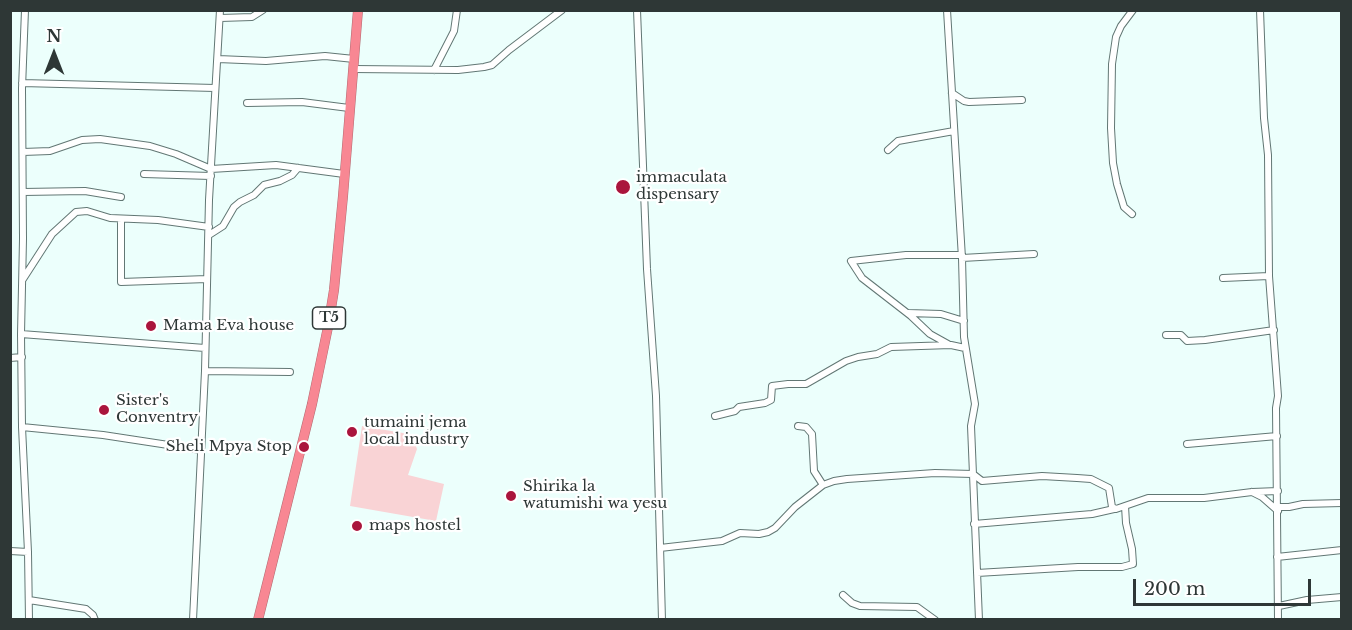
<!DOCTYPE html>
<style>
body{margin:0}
#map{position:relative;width:1352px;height:630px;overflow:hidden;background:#ecfffc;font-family:"Libre Baskerville",serif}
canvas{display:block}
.frame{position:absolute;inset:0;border:12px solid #2e3736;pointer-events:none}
.north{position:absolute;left:24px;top:24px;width:60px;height:60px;-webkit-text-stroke:4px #fff;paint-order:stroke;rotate:0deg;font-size:16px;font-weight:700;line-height:24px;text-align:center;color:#2e3736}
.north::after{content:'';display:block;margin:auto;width:21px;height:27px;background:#2e3736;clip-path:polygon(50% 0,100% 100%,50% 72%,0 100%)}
.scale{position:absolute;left:1133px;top:579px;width:178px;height:27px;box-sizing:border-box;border:3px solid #2e3736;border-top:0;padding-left:8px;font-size:18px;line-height:21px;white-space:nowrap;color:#2e3736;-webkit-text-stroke:4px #fff;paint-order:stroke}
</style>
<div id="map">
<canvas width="1352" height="630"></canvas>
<div class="frame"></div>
<div class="north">N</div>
<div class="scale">200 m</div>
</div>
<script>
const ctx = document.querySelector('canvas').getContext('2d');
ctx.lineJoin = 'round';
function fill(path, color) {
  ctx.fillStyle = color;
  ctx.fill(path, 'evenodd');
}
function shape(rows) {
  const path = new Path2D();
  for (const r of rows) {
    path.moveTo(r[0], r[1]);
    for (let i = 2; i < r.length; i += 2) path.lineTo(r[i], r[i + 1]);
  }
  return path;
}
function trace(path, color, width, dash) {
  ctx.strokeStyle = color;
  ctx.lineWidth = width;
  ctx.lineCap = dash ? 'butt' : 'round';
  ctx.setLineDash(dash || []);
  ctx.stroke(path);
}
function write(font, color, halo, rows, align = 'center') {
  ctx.font = font + ' "Libre Baskerville",serif';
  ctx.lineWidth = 4.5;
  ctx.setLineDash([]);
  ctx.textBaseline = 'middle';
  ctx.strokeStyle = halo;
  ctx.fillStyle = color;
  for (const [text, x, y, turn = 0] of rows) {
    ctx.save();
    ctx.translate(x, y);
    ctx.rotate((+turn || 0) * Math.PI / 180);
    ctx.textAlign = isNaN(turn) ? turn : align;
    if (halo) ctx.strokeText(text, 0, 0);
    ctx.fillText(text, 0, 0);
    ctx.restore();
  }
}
const green = shape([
 [362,426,409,434,412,436,417,449,408,475,444,484,436,521,350,506]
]);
const minor = shape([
 [25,10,22,88,23,239,21,334,22,427,28,552,29,620],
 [637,10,647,269,656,396,662,620],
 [947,10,962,258,964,337,975,404,971,426,979,620],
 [1260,10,1264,118,1268,155,1269,276,1278,396,1276,408,1278,620],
 [220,18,252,17,263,10],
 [218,59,266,61,325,56,354,59],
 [353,69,458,70,484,67,492,65,509,50,562,10],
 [434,70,454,31,457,10],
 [22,83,215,88],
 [952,93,964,101,969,102,1022,100],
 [247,103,302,102,349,108],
 [888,150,898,141,954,131],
 [23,152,50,151,82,140,100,139,150,146,176,154,211,169,276,165,344,174],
 [144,174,211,176],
 [23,192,85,191,121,197],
 [1132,214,1124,207,1117,184,1113,163,1111,128,1112,64,1116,37,1121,26,1133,10],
 [121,219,121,282,207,279],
 [209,235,223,226,234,207,240,202,254,195,264,185,280,181,292,175,298,168],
 [962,258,1034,254],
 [1223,278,1269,276],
 [23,279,52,234,76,212,87,211,110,218,158,220,209,227],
 [908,313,941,314,964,321],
 [21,334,205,348],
 [1166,335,1181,335,1187,341,1205,340,1274,330],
 [948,344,930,334,911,316,862,278,851,261,906,255,962,255],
 [10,358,22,357],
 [205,371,290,372],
 [715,416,735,411,739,407,765,403,771,400,772,386,788,384,806,384,846,361,858,357,877,354,891,347,951,345,965,348],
 [798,426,806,427,812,434,814,471,823,485],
 [22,427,103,435,201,450],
 [1187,444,1277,436],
 [1252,492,1262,497,1278,511],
 [1277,507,1289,507,1303,504,1342,503],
 [974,524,1092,514,1114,509],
 [660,548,722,541,740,533,759,534,768,532,775,528,795,507,823,485,834,481,847,479,935,473,973,474,982,481,1042,476,1077,478,1091,479,1109,488,1112,507,1116,509,1148,498,1204,498,1252,492,1278,491],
 [10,551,28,552],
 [1277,557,1342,550],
 [977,573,1078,567,1122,567,1133,564,1132,549,1126,523,1125,506],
 [843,595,852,603,860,606,917,607,935,620],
 [29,600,86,609,93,615,95,620],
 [1279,606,1307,600,1342,597],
 [193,620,205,371,209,200,220,10]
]);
const highway = shape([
 [258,620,312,404,328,327,334,290,343,196,358,10]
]);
const markers = [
 [623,187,8,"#aa153d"],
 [151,326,6,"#aa153d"],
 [104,410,6,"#aa153d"],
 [352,432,6,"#aa153d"],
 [304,447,6,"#aa153d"],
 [511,496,6,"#aa153d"],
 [357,526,6,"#aa153d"]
];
const shields = [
 [329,318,33]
];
const shieldNames = [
 ["T5",329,318]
];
const poiNames = [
 ["immaculata",636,178],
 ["dispensary",636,195],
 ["Mama Eva house",163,326],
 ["Sister's",116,401],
 ["Conventry",116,418],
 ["tumaini jema",364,423],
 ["local industry",364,440],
 ["Sheli Mpya Stop",292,447,"right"],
 ["Shirika la",523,487],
 ["watumishi wa yesu",523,504],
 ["maps hostel",369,526]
];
fill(green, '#f9d3d5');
trace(minor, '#627774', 8);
trace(highway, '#b16b72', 10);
trace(minor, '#fff', 6);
trace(highway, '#f88793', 9);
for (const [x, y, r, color] of markers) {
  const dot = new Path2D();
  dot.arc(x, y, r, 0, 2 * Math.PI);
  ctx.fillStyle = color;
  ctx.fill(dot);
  trace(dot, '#fff', 2);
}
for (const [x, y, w] of shields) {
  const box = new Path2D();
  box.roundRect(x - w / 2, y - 11, w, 22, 4.5);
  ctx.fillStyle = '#fff';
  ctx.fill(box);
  trace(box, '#2e3736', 1.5);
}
write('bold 14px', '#2e3736', null, shieldNames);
write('15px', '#2e3736', '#fff', poiNames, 'left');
</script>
